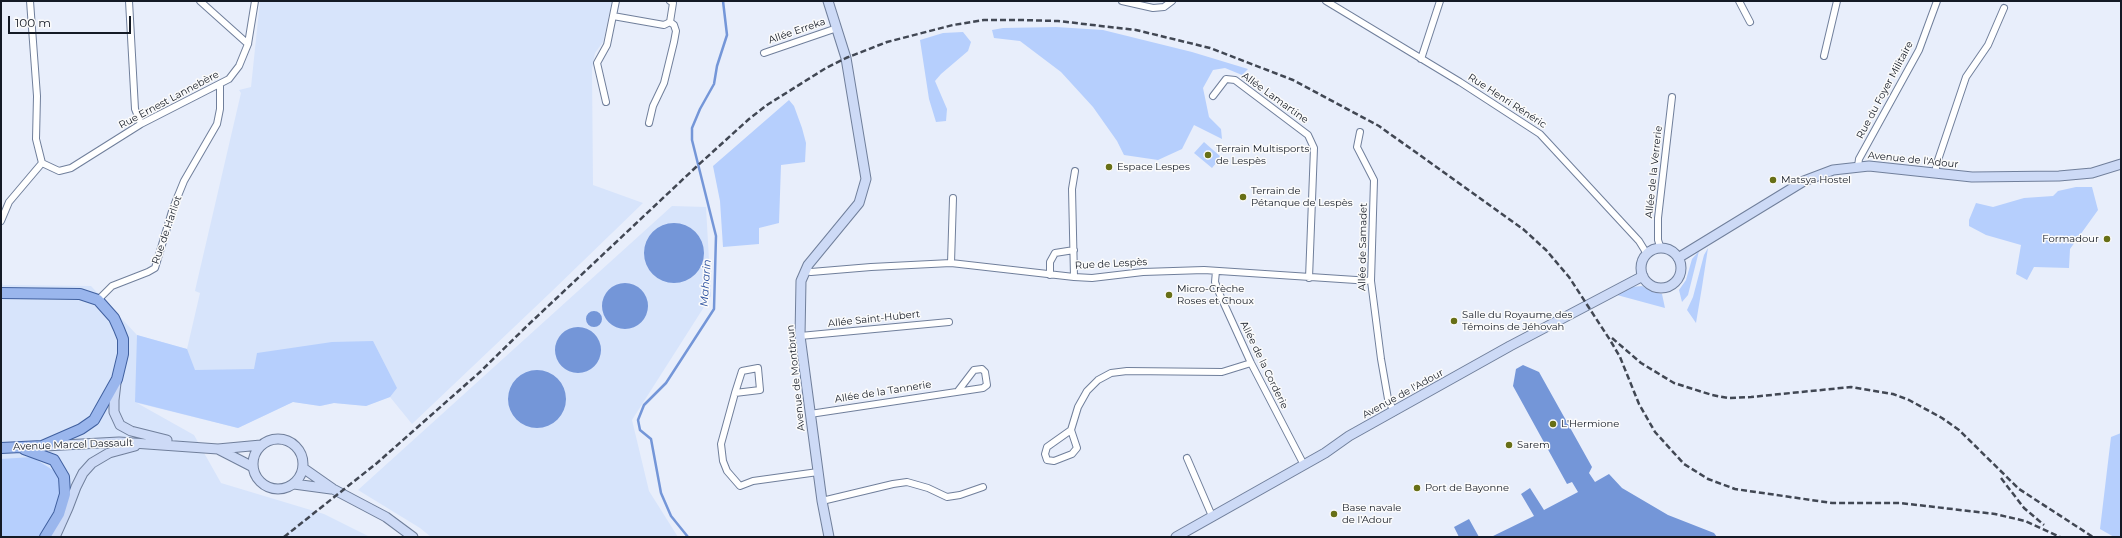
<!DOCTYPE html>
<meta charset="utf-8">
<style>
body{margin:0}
#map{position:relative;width:2122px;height:538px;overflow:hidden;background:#e8eefb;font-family:Montserrat,sans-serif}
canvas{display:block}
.frame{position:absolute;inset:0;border:2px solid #141a25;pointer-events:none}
.scale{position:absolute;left:8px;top:16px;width:123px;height:18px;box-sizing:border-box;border:2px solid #141a25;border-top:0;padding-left:5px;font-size:12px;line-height:14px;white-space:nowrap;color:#141a25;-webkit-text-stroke:3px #fbfbfb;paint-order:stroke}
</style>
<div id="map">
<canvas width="2122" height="538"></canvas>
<div class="frame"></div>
<div class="scale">100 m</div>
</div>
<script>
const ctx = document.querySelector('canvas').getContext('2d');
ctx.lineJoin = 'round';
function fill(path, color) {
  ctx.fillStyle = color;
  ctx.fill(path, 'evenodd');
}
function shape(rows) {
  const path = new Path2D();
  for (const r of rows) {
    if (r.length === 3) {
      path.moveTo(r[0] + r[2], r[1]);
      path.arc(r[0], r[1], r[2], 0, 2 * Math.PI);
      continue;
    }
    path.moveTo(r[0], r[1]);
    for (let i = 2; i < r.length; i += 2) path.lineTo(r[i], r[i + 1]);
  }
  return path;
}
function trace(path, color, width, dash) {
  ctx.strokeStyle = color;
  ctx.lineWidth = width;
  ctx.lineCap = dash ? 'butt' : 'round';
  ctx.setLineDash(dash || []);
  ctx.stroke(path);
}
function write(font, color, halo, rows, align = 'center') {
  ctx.font = font + ' Montserrat,sans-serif';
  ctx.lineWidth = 3;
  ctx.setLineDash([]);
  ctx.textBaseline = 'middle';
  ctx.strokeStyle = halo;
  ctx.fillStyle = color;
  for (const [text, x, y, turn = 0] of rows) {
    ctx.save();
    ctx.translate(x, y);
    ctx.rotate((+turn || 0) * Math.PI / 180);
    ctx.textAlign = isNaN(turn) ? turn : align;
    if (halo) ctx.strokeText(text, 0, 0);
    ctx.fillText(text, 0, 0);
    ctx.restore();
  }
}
const built = shape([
 [260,1,612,1,603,42,595,53,592,69,593,185,643,203,550,293,412,424,390,397,366,406,334,403,320,406,293,402,238,428,137,403,194,435,221,483,324,514,370,537,1,537,1,280,3,285,91,286,137,335,187,349,200,293,195,291,197,282,241,93,239,90,251,87],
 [672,206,706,207,711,296,632,420,649,491,678,537,431,537,420,528,358,490]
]);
const green = shape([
 [1056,27,1103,30,1192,52,1248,69,1242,75,1225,68,1213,70,1203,88,1209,117,1221,129,1222,139,1194,125,1182,149,1158,160,1124,155,1117,141,1093,107,1061,72,1020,41,994,38,992,30,1003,28],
 [963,32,971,42,968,51,941,74,935,81,947,109,946,121,936,122,929,99,920,40,943,33],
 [789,100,794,106,802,128,806,143,805,162,781,165,779,223,759,228,759,244,723,247,720,201,713,166],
 [1204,142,1221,157,1212,168,1194,153],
 [2076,187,2092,187,2098,210,2070,249,2069,268,2034,267,2027,280,2016,274,2021,245,1986,235,1969,226,1969,220,1976,203,1993,207,2024,198,2053,196,2058,191],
 [1708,248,1702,287,1696,323,1687,310,1693,297,1704,255],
 [1699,251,1688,295,1682,302,1679,290,1686,280,1692,259],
 [1642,286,1653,292,1662,294,1665,308,1617,295,1631,287],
 [137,335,187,349,195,370,254,369,257,353,332,342,373,341,397,388,390,397,366,406,334,403,320,406,293,402,238,428,135,402],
 [2121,433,2121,537,2114,537,2100,529,2111,437],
 [32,457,56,472,60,483,60,497,47,527,39,537,1,537,1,459]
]);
const water = shape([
 [674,253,30],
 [625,306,23],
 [594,319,8],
 [578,350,23],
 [1523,365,1539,372,1592,467,1589,473,1595,482,1609,474,1622,488,1668,515,1714,533,1717,537,1491,537,1534,516,1521,494,1530,488,1544,510,1578,492,1572,482,1567,484,1513,386,1516,369],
 [537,399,29],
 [1469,519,1479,537,1459,537,1454,527]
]);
const stream = shape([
 [688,537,671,516,661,493,651,439,640,430,638,420,644,405,666,383,714,309,716,236,692,140,692,128,700,109,714,84,717,66,727,35,723,1]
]);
const street = shape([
 [30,1,37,96,36,139,42,163],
 [129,1,135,109,141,124],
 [200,1,248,44],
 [1122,1,1153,8,1164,7,1172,1],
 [1326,1,1460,82,1540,134,1639,241,1647,254],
 [1739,1,1750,22],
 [613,16,664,25,670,22,674,25,676,31,674,42,664,83,653,106,649,123],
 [670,22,673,3,670,1],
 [764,53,837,28],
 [1824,56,1837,1],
 [1421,59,1440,1],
 [1213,96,1226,79,1235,80,1308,135,1314,148,1309,278],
 [606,102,597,63,607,45,616,1],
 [1360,132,1357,147,1374,180,1371,281,1381,359,1388,399,1394,412],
 [42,163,59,171,71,168,141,124,229,79,239,66,248,44,255,1],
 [1858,166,1859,159,1919,50,1937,1],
 [1935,173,1937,163,1966,77,1988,45,2004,8],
 [1,221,9,202,42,163],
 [1661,249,1658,240,1658,218,1672,97],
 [951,263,953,198],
 [805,271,811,272,871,267,951,263,1074,277,1092,278,1143,272,1204,270,1371,281],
 [1216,271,1215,282,1220,295,1251,363,1304,465],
 [1050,275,1050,262,1055,253,1074,250],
 [1074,277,1072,189,1075,171],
 [98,300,112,286,148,272,155,268,173,208,184,181,217,124,220,109,220,85],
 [800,336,949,322],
 [735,393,742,371,758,368,760,390,735,393,721,444,723,461,727,471,740,486,753,481,818,472],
 [810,414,983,388,987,385,985,372,982,369,974,370,958,391],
 [1071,430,1077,448,1072,454,1054,461,1047,460,1045,454,1047,447,1071,430,1078,407,1087,391,1098,380,1111,373,1127,371,1222,372,1251,363],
 [1187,458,1212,516],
 [822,501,893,484,907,482,928,488,947,497,960,495,983,487]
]);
const secondary = shape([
 [828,1,846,58,866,179,859,203,808,265,801,281,800,336,822,501,829,537],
 [1661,268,20],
 [1678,258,1804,181,1833,170,1869,166,1972,177,2059,176,2092,173,2121,164],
 [116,383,114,400,114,412,120,425,131,431,167,440],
 [278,464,25],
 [45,446,119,442,218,449,261,445],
 [218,449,253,467],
 [303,468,333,489,386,517,413,537],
 [294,484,331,489],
 [55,537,68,508,76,487,83,473,92,463,109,453,135,446],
 [1176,537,1325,453,1349,436,1510,346,1643,276]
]);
const primary = shape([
 [1,293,80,294,98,300,114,318,119,329,123,339,123,354,117,379,94,420,81,429,42,446,1,448],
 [24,449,54,460,64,477,65,494,59,514,45,537]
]);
const rail = shape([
 [1612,338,1641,363,1674,383,1712,395,1728,398,1751,397,1851,387,1893,394,1909,400,1942,418,1959,430,2019,489,2093,537],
 [2001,478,2024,508,2044,525],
 [284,537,377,463,480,372,528,325,696,167,749,119,767,105,826,68,846,58,887,42,953,25,984,20,1020,20,1058,21,1136,30,1210,48,1293,80,1379,126,1523,229,1546,250,1569,277,1610,340,1620,357,1639,404,1655,432,1684,464,1708,479,1735,489,1832,503,1900,503,1995,514,2025,521,2060,537]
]);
const markers = [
 [1208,155,4,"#676f16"],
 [1109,167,4,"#676f16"],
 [1773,180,4,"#676f16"],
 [1243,197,4,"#676f16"],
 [2107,239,4,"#676f16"],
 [1169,295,4,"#676f16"],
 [1454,321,4,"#676f16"],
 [1553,424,4,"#676f16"],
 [1509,445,4,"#676f16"],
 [1417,488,4,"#676f16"],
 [1334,514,4,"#676f16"]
];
const streetNames = [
 ["Allée Erreka",797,31,-19],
 ["Rue du Foyer Militaire",1885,90,-62],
 ["Allée Lamartine",1275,98,36],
 ["Rue Ernest Lannebère",169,100,-28],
 ["Rue Henri Rénéric",1507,101,33],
 ["Avenue de l'Adour",1913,160,6],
 ["Allée de la Verrerie",1654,172,-84],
 ["Rue de Harliot",167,230,-71],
 ["Allée de Samadet",1363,247,-89],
 ["Rue de Lespès",1111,264,-3],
 ["Allée Saint-Hubert",874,319,-6],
 ["Allée de la Corderie",1264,365,64],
 ["Avenue de Montbrun",796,378,-96],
 ["Allée de la Tannerie",883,392,-9],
 ["Avenue de l'Adour",1403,394,-29],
 ["Avenue Marcel Dassault",73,445,-2]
];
const poiNames = [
 ["Terrain Multisports",1216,149],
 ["de Lespès",1216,161],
 ["Espace Lespes",1117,167],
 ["Matsya Hostel",1781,180],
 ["Terrain de",1251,191],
 ["Pétanque de Lespès",1251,203],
 ["Formadour",2099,239,"right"],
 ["Micro-Crèche",1177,289],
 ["Roses et Choux",1177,301],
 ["Salle du Royaume des",1462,315],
 ["Témoins de Jéhovah",1462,327],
 ["L'Hermione",1561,424],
 ["Sarem",1517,445],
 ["Port de Bayonne",1425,488],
 ["Base navale",1342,508],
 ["de l'Adour",1342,520]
];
const waterNames = [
 ["Maharin",706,283,-86]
];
fill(built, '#d7e4fb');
fill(green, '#b6cffd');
fill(water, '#7496d8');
trace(stream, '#7496d8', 2.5);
trace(street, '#707f9b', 8);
trace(secondary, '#707f9b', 11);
trace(primary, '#40609f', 12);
trace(street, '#fff', 6);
trace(secondary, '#cddaf6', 9);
trace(primary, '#9ab6ed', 10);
trace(rail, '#414753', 2.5, [6, 3]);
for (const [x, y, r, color] of markers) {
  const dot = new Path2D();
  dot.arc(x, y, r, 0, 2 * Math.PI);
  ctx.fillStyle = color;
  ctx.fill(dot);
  trace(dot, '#fbfbfb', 1.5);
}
write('10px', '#141a25', '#fbfbfb', streetNames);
write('10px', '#141a25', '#fbfbfb', poiNames, 'left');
write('italic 11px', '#2b51a0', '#fbfbfb', waterNames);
</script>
